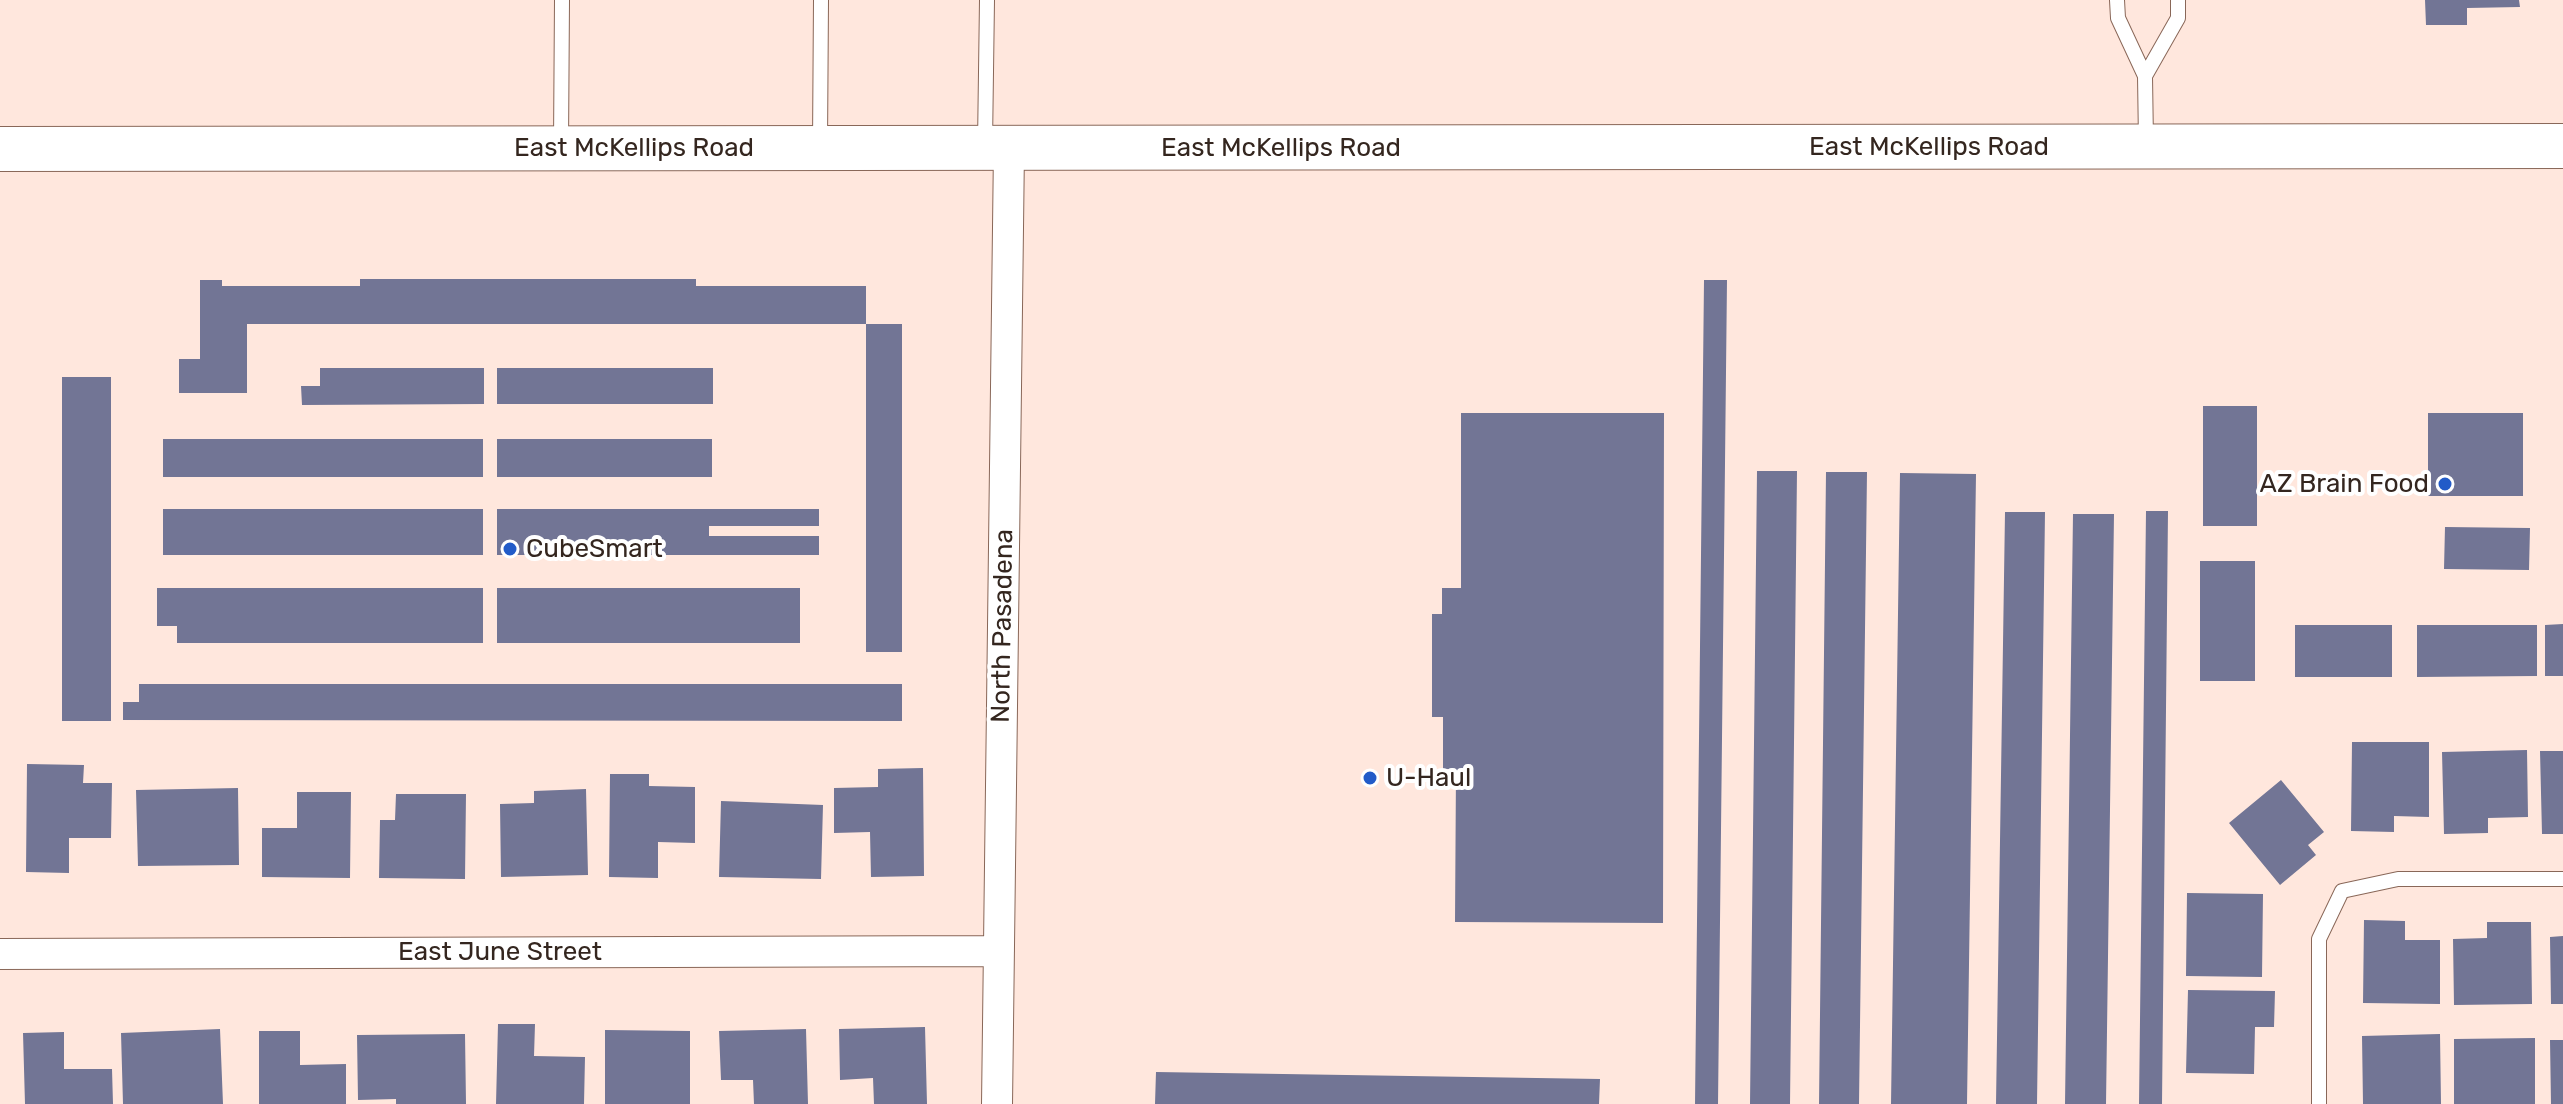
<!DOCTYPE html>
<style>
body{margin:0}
canvas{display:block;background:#ffe7dd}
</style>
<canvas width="2563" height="1104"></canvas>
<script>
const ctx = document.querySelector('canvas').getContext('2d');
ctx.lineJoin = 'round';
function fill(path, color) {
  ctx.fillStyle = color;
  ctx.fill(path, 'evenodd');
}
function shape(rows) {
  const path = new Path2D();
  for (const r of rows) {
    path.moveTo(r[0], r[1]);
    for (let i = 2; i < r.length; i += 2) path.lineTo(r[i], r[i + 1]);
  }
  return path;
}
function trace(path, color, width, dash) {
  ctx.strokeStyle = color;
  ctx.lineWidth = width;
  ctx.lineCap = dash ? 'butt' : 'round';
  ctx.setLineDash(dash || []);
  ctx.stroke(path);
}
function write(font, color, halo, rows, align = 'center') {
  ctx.font = font + ' Rubik,sans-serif';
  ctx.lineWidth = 8;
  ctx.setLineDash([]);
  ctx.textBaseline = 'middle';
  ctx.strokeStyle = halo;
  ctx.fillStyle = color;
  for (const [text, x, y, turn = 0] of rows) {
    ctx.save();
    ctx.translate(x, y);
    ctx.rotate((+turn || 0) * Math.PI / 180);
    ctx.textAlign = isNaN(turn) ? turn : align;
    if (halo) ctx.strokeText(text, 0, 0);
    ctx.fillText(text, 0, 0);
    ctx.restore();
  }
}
const building = shape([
 [2425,0,2519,0,2520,7,2467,8,2467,25,2426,25],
 [360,279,696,279,696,286,866,286,866,324,247,324,247,393,179,393,179,359,200,359,200,280,222,280,222,286,360,286],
 [1704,280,1727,280,1718,1104,1695,1104],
 [866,324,902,324,902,652,866,652],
 [320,368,484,368,484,404,302,405,301,386,320,386],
 [497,368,713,368,713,404,497,404],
 [62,377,111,377,111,721,62,721],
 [2203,406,2257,406,2257,526,2203,526],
 [1461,413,1664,413,1663,923,1455,922,1456,769,1443,769,1443,717,1432,717,1432,614,1442,614,1442,588,1461,588],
 [2428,413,2523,413,2523,496,2428,496],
 [163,439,483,439,483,477,163,477],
 [497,439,712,439,712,477,497,477],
 [1757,471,1797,471,1790,1104,1750,1104],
 [1826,472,1867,472,1859,1104,1819,1104],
 [1900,473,1976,474,1967,1104,1891,1104],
 [163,509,483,509,483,555,163,555],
 [497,509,819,509,819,526,709,526,709,536,819,536,819,555,497,555],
 [2146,511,2168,511,2162,1104,2139,1104],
 [2005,512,2045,512,2037,1104,1996,1104],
 [2073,514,2114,514,2106,1104,2065,1104],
 [2445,527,2530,528,2529,570,2444,569],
 [2200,561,2255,561,2255,681,2200,681],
 [157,588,483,588,483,643,177,643,177,626,157,626],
 [497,588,800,588,800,643,497,643],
 [2563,624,2563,676,2545,676,2545,625],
 [2295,625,2392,625,2392,677,2295,677],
 [2417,625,2537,625,2537,676,2417,677],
 [139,684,902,684,902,721,123,720,123,702,139,702],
 [2352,742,2429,742,2429,817,2394,816,2394,832,2351,831],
 [2527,750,2528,817,2488,818,2488,833,2444,834,2442,752],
 [2540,751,2563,751,2563,834,2542,834],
 [27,764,84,765,83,783,112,783,111,838,69,838,69,873,26,872],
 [923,768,924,876,871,877,870,832,834,833,834,788,878,787,878,769],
 [610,774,649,774,649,786,695,787,695,843,658,842,658,878,609,877],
 [2281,780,2324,832,2308,845,2316,855,2280,885,2229,823],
 [238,788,239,865,138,866,136,790],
 [586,789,588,875,501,877,500,804,534,803,534,791],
 [297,792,351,792,350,878,262,877,262,828,297,828],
 [396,794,466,794,465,879,379,878,380,820,395,820],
 [721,801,823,805,821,879,719,877],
 [2187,893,2263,894,2262,977,2186,976],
 [2364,920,2405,921,2405,940,2440,940,2440,1004,2363,1003],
 [2487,922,2531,922,2532,1004,2454,1005,2453,939,2487,938],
 [2563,936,2563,1004,2551,1004,2550,937],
 [2188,990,2275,991,2274,1027,2255,1027,2254,1074,2186,1073],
 [498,1024,535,1024,534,1056,585,1057,584,1104,496,1104],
 [925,1027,927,1104,874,1104,873,1078,840,1080,839,1029],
 [220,1029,223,1104,123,1104,121,1033],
 [806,1029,808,1104,754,1104,753,1080,721,1080,719,1031],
 [605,1030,690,1031,690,1104,605,1104],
 [259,1031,300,1031,300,1065,346,1064,346,1104,259,1104],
 [64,1032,64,1069,112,1069,113,1104,25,1104,23,1033],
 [465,1034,466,1104,396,1104,396,1099,358,1100,357,1035],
 [2440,1034,2441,1104,2363,1104,2362,1036],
 [2535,1038,2535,1104,2454,1104,2454,1039],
 [2550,1040,2563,1040,2563,1104,2551,1104],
 [1156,1072,1600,1079,1599,1104,1155,1104]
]);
const lane = shape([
 [2117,0,2118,18,2145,76,2146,142],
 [2145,76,2178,18,2178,0],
 [561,144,562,0],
 [820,144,821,0],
 [985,144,987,0],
 [2319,1104,2319,939,2342,891,2398,879,2563,879]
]);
const street = shape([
 [0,954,999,951],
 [997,1104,1009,148]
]);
const primary = shape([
 [0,149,2563,146]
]);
const markers = [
 [2445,484,8,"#225bc8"],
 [510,549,8,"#225bc8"],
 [1370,778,8,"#225bc8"]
];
const streetNames = [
 ["East McKellips Road",1929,147],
 ["East McKellips Road",634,148],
 ["East McKellips Road",1281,148],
 ["North Pasadena",1003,626,-89],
 ["East June Street",500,952]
];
const poiNames = [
 ["AZ Brain Food",2429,484,"right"],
 ["CubeSmart",526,549],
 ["U-Haul",1386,778]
];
fill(building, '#727595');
trace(lane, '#896758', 16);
trace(street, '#896758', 32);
trace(primary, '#896758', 46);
trace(lane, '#fff', 14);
trace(street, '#fff', 30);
trace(primary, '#fff', 44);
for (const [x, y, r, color] of markers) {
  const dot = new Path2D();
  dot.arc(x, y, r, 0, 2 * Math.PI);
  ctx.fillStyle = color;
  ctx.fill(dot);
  trace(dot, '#fff', 3);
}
write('26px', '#34261f', '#fff', streetNames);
write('26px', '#34261f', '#fff', poiNames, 'left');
</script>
